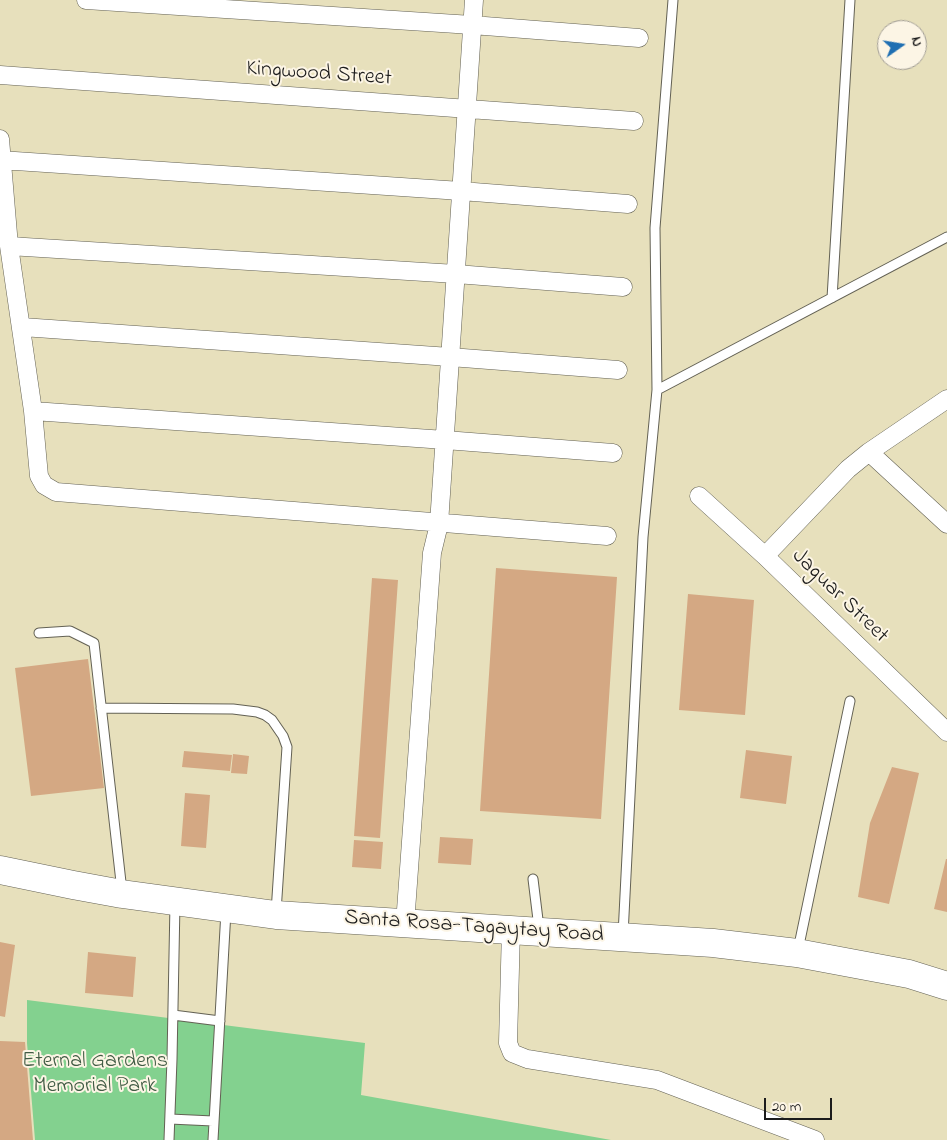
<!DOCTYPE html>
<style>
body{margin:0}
#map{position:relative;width:947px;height:1140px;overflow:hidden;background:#e7e0bc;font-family:"Indie Flower",sans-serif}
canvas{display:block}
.north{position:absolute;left:877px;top:20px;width:50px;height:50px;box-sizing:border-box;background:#fcf5e5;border:1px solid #a29e95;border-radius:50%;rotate:77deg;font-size:14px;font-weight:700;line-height:20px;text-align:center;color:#1c1c1c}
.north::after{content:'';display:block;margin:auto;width:18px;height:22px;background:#1f6fb2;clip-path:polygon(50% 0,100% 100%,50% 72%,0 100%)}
.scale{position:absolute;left:764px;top:1098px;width:68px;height:22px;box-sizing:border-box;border:2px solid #1c1c1c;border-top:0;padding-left:6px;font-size:15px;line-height:18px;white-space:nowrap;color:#1c1c1c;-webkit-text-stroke:4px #fcf5e5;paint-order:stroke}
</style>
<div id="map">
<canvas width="947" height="1140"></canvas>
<div class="north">N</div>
<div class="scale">20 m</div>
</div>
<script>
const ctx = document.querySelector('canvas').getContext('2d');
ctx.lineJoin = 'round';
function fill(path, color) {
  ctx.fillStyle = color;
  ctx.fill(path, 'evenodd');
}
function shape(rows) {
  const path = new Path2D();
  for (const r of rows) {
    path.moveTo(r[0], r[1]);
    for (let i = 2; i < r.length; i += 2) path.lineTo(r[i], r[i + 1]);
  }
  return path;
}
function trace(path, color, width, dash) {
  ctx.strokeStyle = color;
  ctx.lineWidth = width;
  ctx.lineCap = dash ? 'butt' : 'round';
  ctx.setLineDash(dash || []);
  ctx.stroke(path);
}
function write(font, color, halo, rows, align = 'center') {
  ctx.font = font + ' "Indie Flower",sans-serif';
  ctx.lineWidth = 4;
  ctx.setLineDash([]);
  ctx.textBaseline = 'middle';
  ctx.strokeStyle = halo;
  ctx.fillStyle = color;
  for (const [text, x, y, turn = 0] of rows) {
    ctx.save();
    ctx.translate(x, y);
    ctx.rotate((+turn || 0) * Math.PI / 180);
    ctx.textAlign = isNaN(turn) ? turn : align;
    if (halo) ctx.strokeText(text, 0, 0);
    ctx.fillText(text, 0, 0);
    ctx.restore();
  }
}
const green = shape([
 [27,1000,365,1043,361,1095,611,1140,35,1140,27,1043]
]);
const building = shape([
 [496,568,617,577,601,819,480,811],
 [372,578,398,580,380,838,354,836],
 [688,594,754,600,745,715,679,710],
 [88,659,104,788,31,796,15,668],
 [746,750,792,756,786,804,740,798],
 [184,751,232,755,230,771,182,767],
 [233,754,249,756,247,774,231,773],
 [892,767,919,773,889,904,858,897,870,823],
 [185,793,210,795,206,848,181,846],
 [440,837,473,839,471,865,438,863],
 [354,840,383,842,381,869,352,867],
 [946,859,947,859,947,912,934,909],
 [0,942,15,945,5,1017,0,1016],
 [88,952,136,957,133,997,85,993],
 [0,1041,25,1042,33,1140,0,1140]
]);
const service = shape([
 [832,298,850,0],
 [657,390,947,237],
 [39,633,70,631,94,643,122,891],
 [101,708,233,709,257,712,265,715,272,720,283,736,287,747,276,912],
 [533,879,539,928],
 [623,935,643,537,657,390,655,228,673,0],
 [798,950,850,701],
 [173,1015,220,1021],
 [170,1119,213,1121],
 [169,1140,172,1059,175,903],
 [213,1140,226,911]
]);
const minor = shape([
 [86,0,472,25,639,38],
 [0,75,634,121],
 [0,139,9,246,33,411,39,476,44,485,56,492,607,536],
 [0,160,461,191,628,204],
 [9,246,456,274,623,287],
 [22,327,450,357,618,370],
 [33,411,445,440,613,453],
 [869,452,947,524],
 [699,496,765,556,947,732],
 [765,556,848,469,869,452,947,399],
 [405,924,432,553,439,524,474,0],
 [511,929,508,1043,512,1053,527,1059,657,1080,815,1140]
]);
const primary = shape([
 [0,870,73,885,122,894,276,915,713,943,797,953,909,974,947,986]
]);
const streetNames = [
 ["Kingwood Street",319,75,4],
 ["Jaguar Street",839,597,44],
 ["Santa Rosa-Tagaytay Road",474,928,4]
];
const parkNames = [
 ["Eternal Gardens",95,1062],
 ["Memorial Park",95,1087]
];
fill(green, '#83d18f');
fill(building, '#d4a883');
trace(service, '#636154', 11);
trace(minor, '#636154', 19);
trace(primary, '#636154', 29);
trace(service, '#fff', 9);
trace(minor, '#fff', 18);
trace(primary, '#fff', 28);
write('22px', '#1c1c1c', '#fcf5e5', streetNames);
write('22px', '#405b44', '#fcf5e5', parkNames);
</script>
